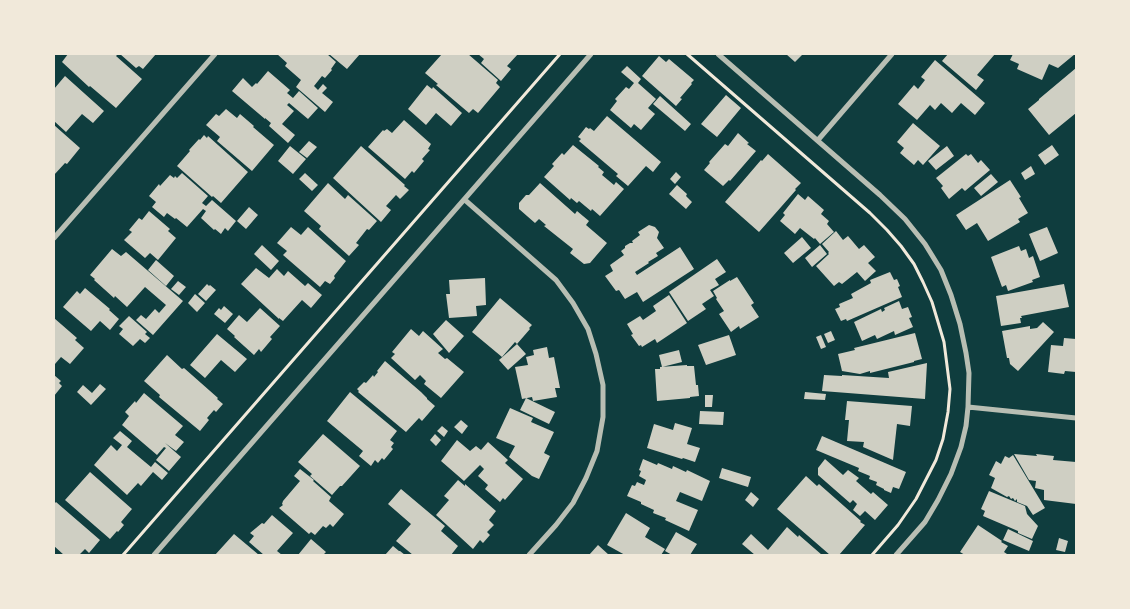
<!DOCTYPE html>
<style>
body{margin:0}
#map{position:relative;width:1130px;height:609px;overflow:hidden;background:#0f3d3e;font-family:"Fira Sans Condensed",sans-serif}
canvas{display:block}
.frame{position:absolute;inset:0;border:55px solid #f1e9da;pointer-events:none}
</style>
<div id="map">
<canvas width="1130" height="609"></canvas>
<div class="frame"></div>
</div>
<script>
const ctx = document.querySelector('canvas').getContext('2d');
ctx.lineJoin = 'round';
function fill(path, color) {
  ctx.fillStyle = color;
  ctx.fill(path, 'evenodd');
}
function shape(rows) {
  const path = new Path2D();
  for (const r of rows) {
    path.moveTo(r[0], r[1]);
    for (let i = 2; i < r.length; i += 2) path.lineTo(r[i], r[i + 1]);
  }
  return path;
}
function trace(path, color, width, dash) {
  ctx.strokeStyle = color;
  ctx.lineWidth = width;
  ctx.lineCap = dash ? 'butt' : 'round';
  ctx.setLineDash(dash || []);
  ctx.stroke(path);
}
const building = shape([
 [68,54,116,54,117,55,116,56,142,79,116,108,90,86,89,87,62,62],
 [120,54,156,54,143,69,139,66,136,68],
 [277,54,327,54,336,62,331,69,332,70,325,78,322,76,314,86,318,90,323,84,327,88,322,93,333,102,325,112,296,87,301,80,285,66,287,63],
 [329,54,360,54,347,69],
 [442,54,468,54,498,80,496,83,500,87,478,113,473,109,469,113,436,85,438,84,425,73],
 [478,54,518,54,507,66,511,69,501,81,481,63,484,59],
 [786,54,803,54,795,62],
 [948,54,995,54,977,75,984,80,976,90,942,61],
 [1013,54,1075,54,1058,68,1049,64,1042,80,1017,69,1019,64,1010,60],
 [659,56,666,62,669,59,694,80,691,83,692,84,680,98,682,99,676,106,642,76],
 [935,60,985,103,975,115,961,103,952,113,941,103,935,110,930,105,917,120,898,104,914,85,918,89,925,80,921,77],
 [627,66,641,79,638,83,656,99,648,108,655,114,641,130,634,124,631,128,610,110,617,101,615,99,626,87,629,89,634,83,621,72],
 [1076,68,1076,113,1049,135,1028,109,1039,100,1039,99],
 [268,71,290,90,287,93,293,98,299,91,318,108,308,119,289,103,287,105,294,111,282,124,295,135,288,143,269,126,271,123,265,118,265,119,232,91,243,78,252,87,256,83,257,84],
 [65,76,104,111,93,123,82,114,66,132,54,121,54,89],
 [427,85,432,89,433,87,462,113,451,126,436,113,426,125,408,109],
 [726,95,741,108,717,137,701,124],
 [660,96,691,124,685,131,653,104],
 [226,109,237,118,240,114,254,126,253,127,274,145,252,171,217,141,220,137,206,125,216,114,219,116],
 [607,116,661,162,653,172,646,166,628,186,616,176,618,174,579,141,581,139,578,137,586,127,589,129,590,128,594,131],
 [404,120,431,144,428,149,430,150,422,159,424,161,414,173,412,171,405,179,368,147,383,130,384,131,387,129,392,133],
 [913,123,940,146,923,165,918,160,914,165,900,153,904,148,897,142],
 [54,125,80,148,67,164,65,163,54,175],
 [738,133,749,143,747,144,756,151,730,181,729,180,723,186,704,170,710,163,709,162,725,144,728,146],
 [204,135,207,138,208,136,248,172,221,203,213,196,212,197,177,166,190,151,189,150,199,139,200,140],
 [309,141,317,147,307,158,299,152],
 [573,145,599,166,598,167,604,172,602,175,614,185,616,182,624,189,600,216,592,209,591,211,579,201,577,203,571,198,570,200,544,177,554,166,552,164,562,153,564,155],
 [1052,145,1059,155,1045,165,1038,155],
 [290,146,306,159,293,174,278,161],
 [361,146,405,185,404,186,409,190,400,199,396,195,386,206,391,210,381,222,333,178],
 [947,146,954,156,936,170,928,161],
 [768,154,801,183,795,189,796,190,759,232,725,202,761,160,762,161],
 [966,154,968,156,971,154,978,163,981,160,990,170,965,191,962,188,949,199,941,188,943,186,936,178],
 [1031,166,1035,174,1025,180,1021,173],
 [676,172,681,177,675,184,670,179],
 [182,173,208,196,202,203,206,206,212,200,236,221,228,231,225,228,221,234,215,229,214,230,201,218,206,211,203,209,187,227,176,218,175,219,167,213,164,217,152,207,156,202,149,196,159,184,160,186,170,175,174,178,175,176,177,178],
 [305,173,318,185,312,191,299,179],
 [991,174,998,182,981,196,974,188],
 [1010,180,1021,197,1019,198,1028,213,1018,219,1020,222,988,241,977,223,966,230,956,215],
 [328,183,345,199,348,195,377,221,369,230,367,229,356,243,359,245,349,256,319,229,321,226,304,211],
 [540,183,575,214,577,211,589,221,586,225,607,243,590,263,584,264,570,253,573,249,544,226,546,225,539,219,535,223,519,209,519,203,526,195,529,195],
 [677,185,687,194,686,196,692,202,686,209,669,194],
 [798,194,805,200,808,196,824,210,821,214,829,221,827,224,834,232,820,244,815,238,814,239,800,228,795,234,780,221,785,215,783,213],
 [249,207,258,215,246,229,237,221],
 [149,211,170,229,168,231,176,238,158,260,150,253,145,258,124,240,132,232,129,230,139,218,142,220],
 [649,225,655,227,659,232,657,238,664,248,656,253,658,256,648,262,649,263,635,272,637,275,680,247,694,269,643,302,637,292,625,299,619,290,616,291,605,276,613,271,610,265,624,255,621,251,625,248,625,246,630,243,633,243,632,241,640,235,638,232],
 [291,227,301,235,308,227,346,261,334,276,335,278,330,284,325,281,320,287,283,255,287,251,277,243],
 [1047,227,1058,253,1040,261,1029,234],
 [836,231,843,240,848,236,859,249,864,245,875,257,868,263,876,271,865,281,857,272,842,284,839,282,834,286,816,266,829,254,828,253,829,252,822,244],
 [802,237,811,248,793,263,784,253],
 [262,245,279,261,271,270,254,254],
 [820,245,827,254,812,267,805,258],
 [1019,246,1021,251,1026,249,1029,258,1033,256,1040,277,1032,280,1033,282,1008,291,1006,285,1002,287,991,257],
 [112,249,121,256,126,252,183,301,153,335,136,320,141,315,146,319,155,309,159,313,166,305,145,287,127,307,115,296,114,298,94,280,95,279,90,275],
 [717,259,726,272,715,279,719,285,710,290,714,296,702,304,706,309,688,321,669,292],
 [156,260,174,276,166,286,148,270],
 [256,268,269,278,277,269,284,276,288,271,305,286,308,283,322,295,311,308,302,300,283,321,279,318,279,319,241,284],
 [890,272,894,280,897,279,900,286,898,287,902,297,847,321,846,319,841,321,835,309,840,307,839,304,853,298,851,294,871,283,870,280],
 [737,277,754,303,751,305,759,317,740,329,739,326,731,332,719,314,724,311,716,299,717,298,713,291,730,280,730,281],
 [485,278,486,305,476,306,477,316,449,318,446,294,450,294,449,280],
 [178,281,186,287,179,295,171,289],
 [207,284,209,286,210,285,216,290,206,301,198,294],
 [1064,284,1069,307,1021,316,1022,318,1020,318,1021,323,1001,326,996,296],
 [85,288,110,309,109,310,119,319,110,330,100,321,91,331,63,307,77,291,80,294],
 [195,294,205,303,197,312,188,303],
 [669,295,687,323,657,343,655,339,642,347,641,345,639,346,631,335,633,334,627,324,640,316,643,320,656,311,653,306],
 [500,298,532,325,529,328,530,329,517,344,515,342,502,357,472,332],
 [899,301,902,309,908,307,912,317,909,318,913,327,895,335,894,331,877,339,875,335,862,341,854,322,881,309,882,312,885,310,884,308],
 [224,306,233,314,225,323,214,314,219,308,221,310],
 [260,308,280,326,270,337,272,339,261,352,259,349,254,355,234,337,235,336,227,329,239,315,247,322],
 [129,316,147,332,145,334,150,338,145,343,140,339,133,346,119,334,123,329,119,326],
 [54,318,77,338,75,340,84,348,70,364,61,357,55,364,54,362],
 [446,320,464,336,449,353,433,334],
 [1043,322,1054,332,1018,371,1010,364,1009,358,1007,358,1002,331,1030,326,1030,329,1037,328],
 [411,329,419,336,423,331,443,349,438,353,445,359,447,358,464,372,441,398,424,384,426,381,420,375,415,380,391,358,395,354,392,352],
 [831,331,835,340,828,343,824,334],
 [915,333,922,359,914,361,914,362,870,373,870,371,860,374,842,371,838,354,855,350,854,348],
 [217,334,247,359,235,372,221,360,205,378,190,365],
 [729,335,736,355,706,365,698,345],
 [821,335,826,347,821,349,816,337],
 [1064,338,1076,339,1076,372,1065,371,1064,374,1048,372,1051,345,1063,346],
 [517,344,526,354,508,370,499,360],
 [547,347,549,358,554,357,560,388,555,388,557,397,533,401,532,397,522,399,515,367,528,365,526,357,534,355,533,350],
 [679,350,682,362,662,367,659,355],
 [167,355,182,369,184,368,218,398,217,399,223,404,216,412,214,410,207,418,209,420,200,431,159,397,160,395,144,381],
 [385,361,421,392,427,398,427,399,435,406,422,421,419,418,406,432,358,392,359,391,357,389,364,382,366,383,373,375,374,377,378,372,377,371],
 [927,363,925,399,822,391,824,375,842,376,842,375,889,378,888,372],
 [687,365,687,366,694,366,696,385,698,385,699,396,690,397,690,398,657,401,655,369,660,369,660,367],
 [54,375,61,381,59,383,62,386,54,396],
 [100,384,106,389,91,405,77,392,83,385,92,393],
 [350,392,397,431,390,440,394,443,391,447,393,449,384,460,382,458,378,463,375,460,371,466,359,456,363,451,327,421],
 [805,392,826,394,825,400,804,399],
 [144,393,183,426,175,435,184,442,176,451,165,443,181,457,169,471,156,460,166,448,164,447,157,455,122,425,129,416,125,412,135,401,136,403],
 [705,395,713,395,712,407,705,407],
 [526,398,555,412,549,424,520,410],
 [847,401,912,406,910,426,897,424,893,460,863,447,864,442,847,441,849,420,845,420],
 [510,408,533,418,531,422,554,432,544,453,550,456,539,479,532,476,509,457,515,446,496,438],
 [700,411,724,412,723,425,699,424],
 [461,420,468,426,462,434,454,427],
 [675,423,692,428,687,444,700,448,695,462,683,458,682,459,647,448,654,424,673,430],
 [442,426,448,431,444,437,437,431],
 [120,431,132,441,127,447,151,467,155,462,168,473,162,480,153,472,141,486,138,483,127,495,94,465,111,445,117,451,122,445,113,438],
 [323,434,360,466,342,486,340,486,332,495,310,476,312,474,298,462],
 [435,434,441,440,436,446,430,440],
 [822,436,906,472,899,489,893,487,891,493,884,490,884,489,876,485,877,482,869,479,870,476,858,471,859,468,816,450],
 [457,440,470,451,476,446,481,450,488,442,508,460,505,463,523,479,505,500,503,498,500,502,485,489,488,485,478,476,484,469,480,465,464,481,441,461],
 [1014,454,1037,456,1036,454,1054,456,1053,460,1076,462,1076,504,1044,500,1044,490,1035,488,1036,481,1029,480],
 [1013,455,1045,508,1033,515,1027,506,1017,502,1017,499,1015,501,1013,498,1011,499,1009,496,1007,497,991,488,995,478,989,475,996,461,1001,464,1005,456,1009,458],
 [643,459,657,465,658,463,672,469,673,466,686,472,687,470,710,481,702,501,680,492,676,501,698,510,689,531,665,520,666,518,653,513,654,510,641,504,641,502,627,496,632,485,635,486,637,482,644,485,646,480,639,476,641,471,639,470],
 [825,459,843,475,848,470,859,478,856,481,871,494,873,492,888,505,875,520,865,511,860,516,853,510,857,504,853,500,850,503,818,475,818,468],
 [722,468,751,477,748,487,719,478],
 [300,469,314,480,313,481,331,497,329,501,344,514,333,527,330,524,326,528,323,526,315,535,311,532,309,534,279,508,283,505,282,504,283,501,300,481,294,476],
 [90,472,132,509,121,522,124,525,118,532,117,531,110,539,65,500],
 [806,476,817,486,819,484,861,521,860,522,865,525,839,555,830,555,777,509],
 [458,480,465,486,465,484,496,511,489,520,494,525,487,532,490,535,483,543,480,540,473,549,436,515,449,500,444,496],
 [401,489,445,526,441,531,458,546,451,555,413,555,396,541,411,524,388,504],
 [989,491,1025,506,1027,514,1038,526,1032,539,1018,533,1018,531,983,516,985,511,981,509],
 [751,492,759,499,753,507,745,500],
 [56,502,100,540,89,553,85,549,79,555,64,555,54,546,54,504],
 [626,513,650,528,645,537,665,549,661,555,625,555,607,545],
 [272,515,293,533,277,551,282,555,264,555,249,542,254,536,250,533,262,523,264,524],
 [978,525,1002,541,1001,542,1008,546,1004,552,1007,554,1006,555,965,555,960,552],
 [787,527,798,537,799,535,822,555,755,555,742,544,751,534,768,550],
 [1008,529,1033,541,1029,551,1003,540],
 [676,532,697,544,690,555,672,555,665,551],
 [234,534,259,555,215,555],
 [1059,538,1068,541,1065,552,1056,550],
 [311,539,326,552,323,555,298,555],
 [598,545,609,555,589,555],
 [393,546,399,551,400,551,405,555,385,555]
]);
const path = shape([
 [687,54,870,213,887,230,901,246,914,264,923,282,932,302,944,342,950,389,948,412,943,439,936,460,916,499,898,525,872,555],
 [123,555,560,54]
]);
const minor = shape([
 [718,54,880,195,905,219,925,244,941,270,951,295,960,324,966,353,969,373,968,407,966,426,961,447,951,474,938,500,925,522,896,555],
 [818,140,892,54],
 [465,200,556,280,573,303,588,329,596,354,603,385,603,417,597,451,586,478,573,503,556,525,529,555],
 [54,238,215,54],
 [968,407,1076,418],
 [154,555,591,54]
]);
fill(building, '#cfcfc3');
trace(path, '#f1e9da', 3);
trace(minor, '#b8beb3', 5);
</script>
